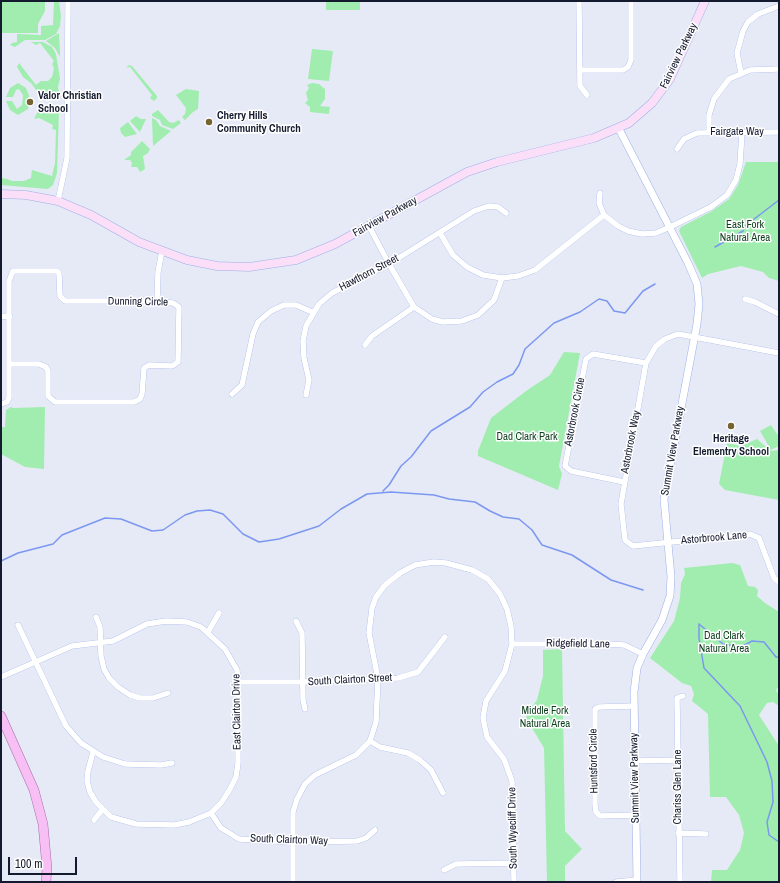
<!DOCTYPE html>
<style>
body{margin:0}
#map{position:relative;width:780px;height:883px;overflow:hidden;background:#e6eaf6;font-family:"Archivo Narrow",sans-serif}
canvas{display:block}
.frame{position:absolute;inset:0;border:2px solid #141b2f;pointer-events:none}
.scale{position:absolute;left:8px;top:857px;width:69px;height:18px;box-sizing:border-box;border:2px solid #141b2f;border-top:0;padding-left:5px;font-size:12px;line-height:14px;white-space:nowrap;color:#141b2f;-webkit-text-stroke:3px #fff;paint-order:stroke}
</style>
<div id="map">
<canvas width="780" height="883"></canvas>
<div class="frame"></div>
<div class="scale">100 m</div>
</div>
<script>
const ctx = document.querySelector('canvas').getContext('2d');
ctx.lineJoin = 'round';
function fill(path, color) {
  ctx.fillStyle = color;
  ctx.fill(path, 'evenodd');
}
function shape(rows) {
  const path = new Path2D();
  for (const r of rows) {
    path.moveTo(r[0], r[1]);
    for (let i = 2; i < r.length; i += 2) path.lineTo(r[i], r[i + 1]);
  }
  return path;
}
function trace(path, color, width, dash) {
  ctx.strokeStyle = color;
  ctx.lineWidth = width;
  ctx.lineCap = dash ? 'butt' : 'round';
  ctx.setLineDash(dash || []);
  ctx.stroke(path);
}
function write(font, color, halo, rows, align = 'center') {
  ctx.font = font + ' "Archivo Narrow",sans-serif';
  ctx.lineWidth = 3;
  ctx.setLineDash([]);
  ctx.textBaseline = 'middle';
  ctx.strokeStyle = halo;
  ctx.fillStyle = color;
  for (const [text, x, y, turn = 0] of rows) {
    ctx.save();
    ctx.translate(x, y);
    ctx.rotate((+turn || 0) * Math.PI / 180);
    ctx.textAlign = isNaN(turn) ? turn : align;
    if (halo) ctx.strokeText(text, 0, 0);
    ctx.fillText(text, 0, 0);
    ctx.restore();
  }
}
const green = shape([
 [1,1,45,1,45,11,38,24,38,33,1,33],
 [54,1,59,1,61,16,60,26,56,34,45,40,25,40,15,47,10,45,12,43,17,42,17,34,41,35,41,26,53,25],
 [326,1,360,1,360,10,326,10],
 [59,33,60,54,60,57,55,48,46,41],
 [31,42,43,42,52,47,56,54,60,79,58,87,59,93,38,93,32,84,23,77,17,67,19,63,36,85,41,81,48,81,52,77,54,68,52,64,54,61,40,43,36,45],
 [312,49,333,51,329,81,308,79],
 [129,65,132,66,157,96,157,98,154,101,150,98,152,95,130,67,126,68],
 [18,83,26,88,30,98,28,109,18,115,10,110,6,101,12,101,17,109,22,105,23,95,19,89,16,90,13,97,6,97,10,88],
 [312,83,319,84,325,89,325,99,320,106,330,107,329,114,310,112,310,107,305,103,308,100,306,93,309,88,307,85],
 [186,89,199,91,198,109,193,112,185,120,182,117,185,114,186,108,176,95],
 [40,107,59,109,57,173,53,185,48,189,1,185,1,178,7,179,12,181,24,181,31,178,32,170,52,176,55,163,56,130,52,129,53,125,39,118,34,119],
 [158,110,169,122,173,123,179,120,181,123,173,129,162,125,160,120,152,116,152,114],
 [136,116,141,119,146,119,140,132,130,121],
 [152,118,156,120,160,126,171,131,153,146],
 [128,122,137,134,125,137,121,133,120,128],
 [142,141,150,149,148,153,143,156,145,169,140,172,137,167,131,167,132,163,130,160,124,160,131,155,131,152],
 [746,162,779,162,779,281,769,278,763,272,741,266,708,274,702,278,679,231,681,227,712,211,729,199,738,185],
 [564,352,580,353,559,466,562,474,558,490,478,456,478,451,491,418,526,391,550,375],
 [11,407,13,408,45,407,44,469,25,467,1,454,1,427,5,427,6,410],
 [771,425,779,437,779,446,771,450,760,431],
 [757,439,771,451,779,450,779,500,725,490,719,484,727,443,741,446],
 [732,563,740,565,748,586,755,587,758,590,757,596,765,603,779,612,779,686,776,690,779,696,779,706,773,702,767,703,759,715,779,746,779,882,711,882,712,870,727,870,740,850,744,833,739,815,726,797,710,797,708,714,692,701,694,694,691,686,682,683,650,658,674,621,680,598,681,583,685,574,684,568],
 [562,649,565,831,582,849,565,866,565,882,547,882,544,748,526,718,527,713,537,700,543,676,543,650]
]);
const stream = shape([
 [715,247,743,231,745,226,779,200],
 [383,491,389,485,401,466,411,457,431,431,470,407,483,392,497,382,513,374,519,365,525,349,554,323,580,312,599,299,607,301,614,311,625,313,643,291,655,284],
 [1,561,18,553,53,544,62,535,105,518,121,519,152,531,163,530,185,515,197,511,210,510,223,514,243,534,259,542,279,539,319,526,341,509,367,494,391,492,434,495,449,499,475,502,490,511,503,517,519,519,532,530,542,545,572,555,611,580,643,590],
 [699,624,699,638,704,668,740,706,767,762,772,781,773,802,767,822,769,835,779,842],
 [699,624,723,644,741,647,752,641,764,642,776,657,779,657]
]);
const minor = shape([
 [579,1,580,86,587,95],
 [580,70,623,70,628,67,631,60,631,1],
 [741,73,737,53,743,31,748,22,758,14,779,6],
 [709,132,709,115,714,99,729,79,750,70,779,69],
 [677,149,684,139,697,133,779,132],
 [600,193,599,203,604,215,618,226,628,231,642,234,656,233,670,227,711,207,727,195,736,180,740,164,742,133],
 [58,201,67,158,68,1],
 [369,226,389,264,414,307,432,319,443,322,462,321,478,315,494,300,502,278],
 [440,233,453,255,467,267,483,275,502,278,518,276,535,270,604,215],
 [745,299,755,302,779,314],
 [157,301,158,272,162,251],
 [1,316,10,317],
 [365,345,372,336,414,307],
 [779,353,678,334,665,339,656,346,646,363,621,504,625,540,633,546,750,534,759,538,774,578,779,582],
 [232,394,242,385,253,334,258,322,271,311,284,305,296,305,312,312],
 [306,395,309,380,304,358,303,341,306,326,319,304,332,293,389,264,474,211,489,206,498,207,506,213],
 [1,404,7,402,9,398,9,281,13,271,57,271,59,273,60,296,65,301,157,301,173,303,179,307,178,362,172,366,149,365,144,368,142,394,140,399,134,402,55,402,48,396,48,371,46,367,39,364,10,364],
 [624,482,571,471,565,466,586,359,593,354,646,363],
 [96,617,100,627,101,656,104,669,109,678,118,687,130,695,140,698,153,698,168,693],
 [296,621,302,633,303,700,305,709],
 [18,625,66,726,81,743,103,757,125,764,161,765,172,763],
 [208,632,219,613],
 [512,644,609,644,624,645,643,654],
 [1,677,72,646,113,641,147,624,166,621,187,622,201,627,225,649,237,670,238,682,238,763,236,777,230,789,221,803,211,813,189,822,174,825,136,824,111,817,96,802,90,792,87,781,88,771,93,752],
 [238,682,303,682,398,678,418,672,445,637],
 [634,706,599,707,595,709,595,805,596,812,600,816,635,815],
 [370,741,380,747,408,753,420,760,431,770,443,793],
 [635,761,678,760],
 [211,813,221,828,239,839,292,842,357,841,366,838,375,830],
 [94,820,102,810],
 [678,833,706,834],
 [444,870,456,864,513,863],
 [293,882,293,812,297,799,305,784,315,775,356,755,370,741,376,722,378,679,369,633,372,608,376,597,385,585,400,573,415,565,434,562,446,563,472,570,488,579,500,594,507,609,511,626,512,644,505,671,486,701,483,718,487,737,504,759,512,781,514,882],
 [616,882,637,880],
 [680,882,677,698,683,696]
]);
const tertiary = shape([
 [619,129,688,263,697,284,699,304,697,324,664,499,671,577,670,596,662,620,643,654,637,668,634,692,637,882]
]);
const secondary = shape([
 [1,194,26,195,58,201,91,215,139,242,187,260,217,266,249,267,296,260,335,244,467,172,497,162,594,138,629,123,652,103,670,79,705,1]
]);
const primary = shape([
 [1,716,34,790,43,824,47,868,46,882]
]);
const markers = [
 [30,102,4,"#756331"],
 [209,122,4,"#756331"],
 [731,426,4,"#756331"]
];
const streetNames = [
 ["Fairview Parkway",679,56,-64],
 ["Fairgate Way",737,132],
 ["Fairview Parkway",385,217,-29],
 ["Hawthorn Street",369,273,-28],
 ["Dunning Circle",138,302,1],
 ["Astorbrook Circle",575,412,-79],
 ["Astorbrook Way",631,442,-79],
 ["Summit View Parkway",673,451,-80],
 ["Astorbrook Lane",714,538,-5],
 ["Ridgefield Lane",578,644,1],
 ["South Clairton Street",350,680,-3],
 ["East Clairton Drive",237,712,-91],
 ["Huntsford Circle",594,761,-91],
 ["Summit View Parkway",635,778,-91],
 ["Chariss Glen Lane",678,787,-90],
 ["South Wyecliff Drive",513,828,-91],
 ["South Clairton Way",289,840,2]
];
const poiNames = [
 ["Valor Christian",38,96],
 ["School",38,109],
 ["Cherry Hills",217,116],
 ["Community Church",217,129],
 ["Heritage",731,439,"center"],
 ["Elementry School",731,452,"center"]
];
const parkNames = [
 ["East Fork",745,225],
 ["Natural Area",745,238],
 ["Dad Clark Park",527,437],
 ["Dad Clark",724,636],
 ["Natural Area",724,649],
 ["Middle Fork",545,711],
 ["Natural Area",545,724]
];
fill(green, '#a0edaf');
trace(stream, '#7c97f0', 1.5);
trace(minor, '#9cafe6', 6);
trace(tertiary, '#9cafe6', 8);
trace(secondary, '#9cafe6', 9);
trace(primary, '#a46aa9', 10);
trace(minor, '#fff', 5.5);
trace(tertiary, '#fff', 7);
trace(secondary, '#fbdff9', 8);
trace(primary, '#f7bff3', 9);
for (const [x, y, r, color] of markers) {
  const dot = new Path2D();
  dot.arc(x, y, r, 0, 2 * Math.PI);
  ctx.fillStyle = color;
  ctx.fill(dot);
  trace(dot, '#fff', 1.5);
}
write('11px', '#141b2f', '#fff', streetNames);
write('bold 11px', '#141b2f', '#fff', poiNames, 'left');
write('11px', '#0d3f1d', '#fff', parkNames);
</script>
